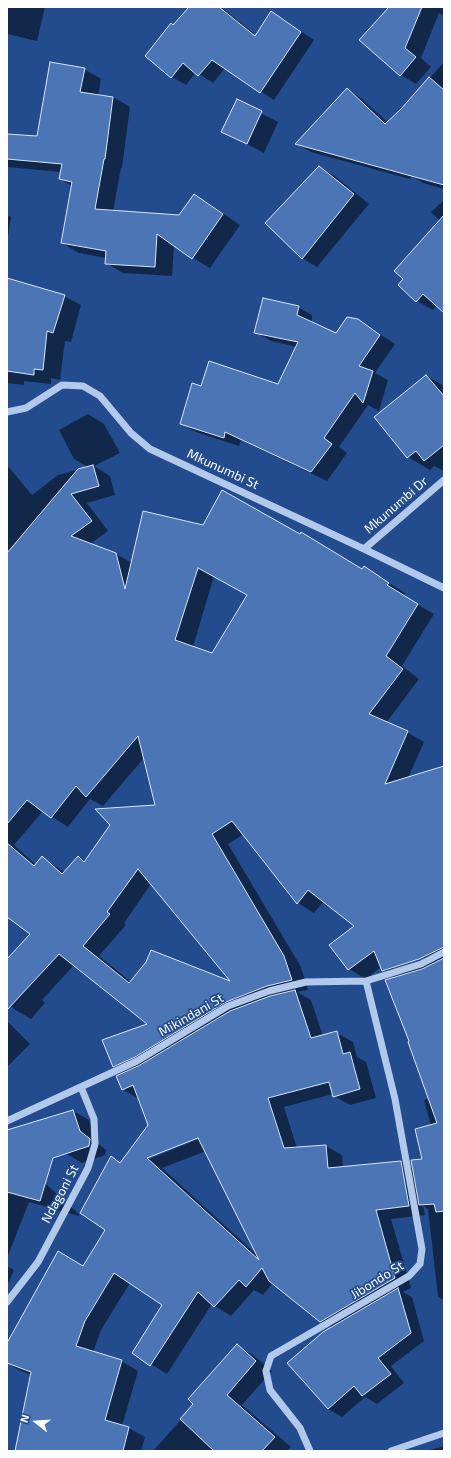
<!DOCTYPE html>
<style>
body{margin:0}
#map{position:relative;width:451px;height:1458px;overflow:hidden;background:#234c8e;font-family:"Exo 2",sans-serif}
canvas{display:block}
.frame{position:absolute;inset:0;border:8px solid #fff;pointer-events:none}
.north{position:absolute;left:16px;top:1402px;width:40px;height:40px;-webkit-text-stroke:3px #234c8e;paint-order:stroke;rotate:287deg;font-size:11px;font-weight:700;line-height:16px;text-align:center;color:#fff}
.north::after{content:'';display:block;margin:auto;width:14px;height:18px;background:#fff;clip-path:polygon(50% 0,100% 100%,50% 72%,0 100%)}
</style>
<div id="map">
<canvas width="451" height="1458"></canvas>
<div class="frame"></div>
<div class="north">N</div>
</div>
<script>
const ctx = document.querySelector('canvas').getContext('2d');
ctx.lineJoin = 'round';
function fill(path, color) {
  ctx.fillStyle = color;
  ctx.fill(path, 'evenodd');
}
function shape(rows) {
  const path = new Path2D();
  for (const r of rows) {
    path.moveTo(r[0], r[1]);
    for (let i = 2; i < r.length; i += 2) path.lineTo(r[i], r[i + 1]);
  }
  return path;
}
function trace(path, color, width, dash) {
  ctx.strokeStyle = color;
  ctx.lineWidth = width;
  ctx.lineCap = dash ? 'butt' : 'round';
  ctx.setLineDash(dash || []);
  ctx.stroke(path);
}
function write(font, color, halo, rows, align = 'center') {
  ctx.font = font + ' "Exo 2",sans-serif';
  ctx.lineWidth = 3.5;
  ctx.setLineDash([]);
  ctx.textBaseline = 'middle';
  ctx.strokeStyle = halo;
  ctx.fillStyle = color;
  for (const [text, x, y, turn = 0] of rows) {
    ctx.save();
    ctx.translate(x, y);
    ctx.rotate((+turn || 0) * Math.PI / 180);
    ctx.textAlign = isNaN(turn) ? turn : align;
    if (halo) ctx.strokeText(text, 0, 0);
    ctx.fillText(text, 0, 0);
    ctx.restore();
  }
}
const shadow = shape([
 [7,7,45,7,37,41,7,34],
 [196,7,221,7,256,35,285,21,314,40,274,100,225,68,213,83,196,72,186,85,172,77,174,26],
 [390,7,444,7,444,16,439,13,421,58,431,67,416,84,401,75,361,40],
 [444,62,444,189,423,183,412,176,410,179,311,152,297,144,347,89,361,98,388,123,402,109],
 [84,69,101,79,98,96,113,97,130,107,122,168,121,168,113,211,180,216,194,195,211,205,240,225,210,268,193,258,174,245,172,276,123,273,106,263,106,258,79,253,62,243,72,186,60,179,61,172,7,167,7,135,38,137],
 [237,101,278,122,264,153,223,132],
 [319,167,335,176,369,204,317,267,302,258],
 [444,200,444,312,437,305,433,310,417,301,399,285,405,279,440,221,431,212],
 [7,215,11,217,7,243],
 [7,281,64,296,81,305,71,342,65,341,60,380,51,378,51,384,24,381,24,385,7,383],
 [296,306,312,315,312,323,336,334,358,320,395,344,375,373,388,380,379,411,368,405,339,447,347,453,327,481,241,440,239,446,196,432,181,424,202,387,279,386,297,347,271,341,256,332],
 [427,376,444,386,444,471,434,466,430,470,408,457],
 [88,414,104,424,120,453,94,466,110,476,115,495,87,503,108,531,90,544,116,554,132,563,363,570,365,568,405,593,403,596,434,614,402,666,419,679,386,723,407,732,424,742,408,778,444,768,444,1300,438,1297,428,1209,423,1206,425,1215,391,1219,411,1288,403,1292,412,1297,424,1341,391,1366,404,1383,377,1404,365,1397,342,1417,328,1409,332,1327,321,1321,273,1283,263,1295,254,1290,231,1316,212,1304,167,1374,133,1353,164,1305,130,1283,101,1330,93,1352,121,1361,138,1371,122,1426,129,1428,145,1437,141,1451,16,1451,32,1375,21,1371,7,1363,7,1345,84,1268,107,1230,112,1157,121,1163,149,1125,139,1099,122,1089,125,1073,113,1066,149,1025,74,965,42,1000,45,1003,31,1019,14,1009,7,1003,7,960,31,934,7,907,7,465,32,495,58,475,88,467,74,459,59,430],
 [214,576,248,595,212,654,193,647],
 [144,758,156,806,111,825,86,861,79,857,65,872,42,858,36,865,14,845,43,811,68,827,90,799,103,806],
 [244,834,298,903,314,913,324,901,356,926,349,969,366,979,381,967,383,970,396,978,430,1098,424,1100,431,1126,424,1159,414,1169,401,1162,343,1168,342,1155,326,1146,297,1148,284,1107,333,1094,334,1096,350,1105,376,1098,366,1062,357,1057,353,1042,337,1033,323,1036,311,1000,297,992,308,990,301,967,228,844],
 [151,884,234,983,131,982,99,956,126,925,124,923],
 [424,957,424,959,393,969,393,966],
 [203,1135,203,1137,147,1160,147,1158],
 [206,1151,256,1254,162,1168],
 [7,1021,30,1044,7,1067],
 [73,1111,89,1120,96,1142,106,1150,105,1155,82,1163,65,1153],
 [7,1162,36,1175,79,1214,79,1216,29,1202,7,1258],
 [7,1266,14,1270,7,1286],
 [237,1346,253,1355,272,1371,242,1405,291,1447,287,1451,153,1451,195,1404],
 [444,1446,444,1451,426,1451]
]);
const building = shape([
 [189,7,219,7,255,36,271,11,301,32,260,93,212,60,198,76,183,63,171,78,145,56,171,23,173,25,189,7],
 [389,7,422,7,405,48,416,57,400,76,359,40,389,7],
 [50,62,85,68,80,92,113,97,105,159,104,159,95,209,179,215,194,194,223,214,192,259,157,234,155,267,105,264,106,251,61,243,72,182,59,179,62,164,7,159,7,134,37,136,50,62],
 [429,77,444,90,444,185,295,144,347,88,385,124,401,109,429,77],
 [237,99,262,111,247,144,221,132,237,99],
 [319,166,354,194,302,259,265,223,319,166],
 [444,215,444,313,423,294,416,302,398,285,403,279,394,271,444,215],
 [7,278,65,295,53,333,47,331,43,370,34,369,34,375,7,371,7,278],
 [263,298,299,306,297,315,336,333,347,317,358,319,380,335,359,366,373,371,363,403,355,393,324,438,332,444,311,472,225,432,224,438,180,424,192,383,201,386,209,361,278,384,298,342,254,333,263,298],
 [426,375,444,396,444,445,424,461,416,451,407,458,374,417,426,375],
 [93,465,99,486,71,494,92,521,71,536,116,553,125,589,143,511,203,525,222,490,300,534,301,532,362,569,364,566,389,583,387,585,418,604,386,656,403,669,369,714,408,731,385,784,444,766,444,947,419,959,382,971,374,951,348,970,329,945,354,926,308,890,297,904,232,821,212,834,284,956,292,980,267,986,226,1002,135,1057,113,1067,102,1040,147,1024,59,954,7,1010,7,959,30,934,7,917,7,843,34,866,42,856,62,874,78,856,84,862,110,825,95,809,155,805,138,736,86,797,76,786,51,818,27,800,7,824,7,553,78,469,93,465],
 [198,568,247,595,212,653,175,640,198,568],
 [138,869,230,981,151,950,146,962,129,983,83,946,110,914,107,912,138,869],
 [444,958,444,1211,436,1212,434,1204,419,1205,411,1160,422,1159,415,1129,437,1123,408,1042,409,1041,385,980,422,969,444,958],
 [295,990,311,1038,337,1031,343,1054,350,1052,360,1089,333,1097,329,1082,268,1098,284,1148,326,1145,328,1168,401,1161,409,1206,376,1210,395,1278,320,1322,269,1281,262,1268,246,1287,239,1280,214,1307,198,1292,150,1366,132,1353,162,1305,114,1273,85,1321,76,1346,122,1360,105,1420,129,1427,123,1451,15,1451,31,1372,7,1363,7,1343,58,1251,83,1266,105,1230,80,1213,111,1156,120,1163,148,1125,133,1085,122,1090,116,1076,140,1065,230,1011,270,996,295,990],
 [198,1138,259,1260,147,1158,198,1138],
 [73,1110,80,1131,90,1139,89,1146,53,1158,40,1201,7,1192,7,1130,73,1110],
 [398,1288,411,1333,378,1358,391,1374,362,1396,354,1386,328,1409,287,1363,323,1332,398,1288],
 [237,1344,256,1361,227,1395,275,1437,262,1451,214,1451,180,1419,193,1404,188,1399,237,1344]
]);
const minor = shape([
 [7,412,26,408,62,385,83,386,100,396,131,433,150,449,364,549,444,588],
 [364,549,444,480],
 [7,1121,137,1061,228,1006,269,991,306,982,366,981,421,964,444,952],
 [7,1302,38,1262,88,1168,95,1144,94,1119,81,1087],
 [310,1451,300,1428,270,1390,266,1371,271,1356,409,1276,420,1264,422,1249,395,1099,366,981],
 [391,1451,444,1433]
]);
const streetNames = [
 ["Mkunumbi St",223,469,25],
 ["Mkunumbi Dr",396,505,-41],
 ["Mikindani St",191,1015,-30],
 ["Ndagoni St",60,1194,-62],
 ["Jibondo St",377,1280,-32]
];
fill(shadow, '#0007');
fill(building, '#4b75b5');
trace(building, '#d8e5f9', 1);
trace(minor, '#b3c9ec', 7);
write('13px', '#fff', '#234c8e', streetNames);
</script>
